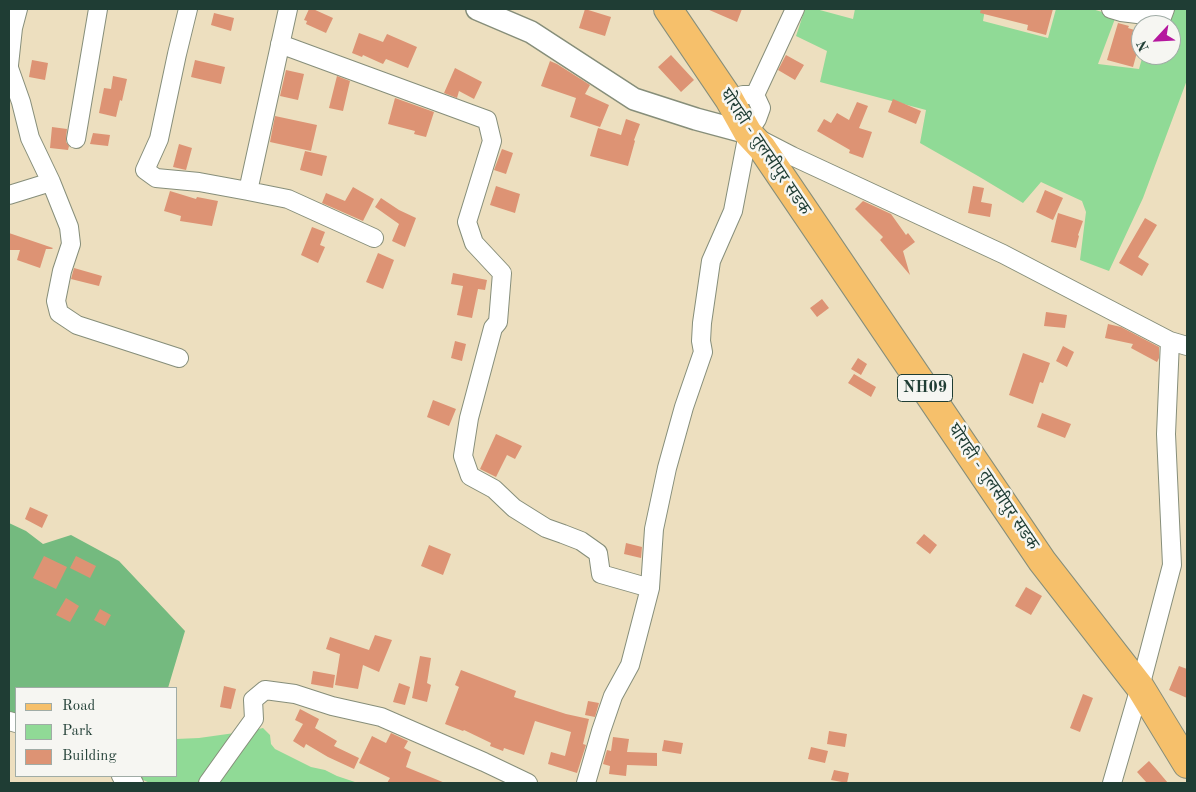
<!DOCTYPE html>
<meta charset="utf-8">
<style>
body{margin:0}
#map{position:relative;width:1196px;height:792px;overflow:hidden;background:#eddfbf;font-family:"Old Standard TT",serif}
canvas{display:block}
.frame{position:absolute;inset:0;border:10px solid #1f3d34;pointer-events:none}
.legend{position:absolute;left:15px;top:687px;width:162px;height:90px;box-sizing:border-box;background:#f6f6f2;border:1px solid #a0aca6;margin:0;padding:6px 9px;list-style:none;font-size:15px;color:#1f3d34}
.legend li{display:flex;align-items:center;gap:10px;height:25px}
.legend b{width:25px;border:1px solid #a0aca6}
.north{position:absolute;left:1131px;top:15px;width:50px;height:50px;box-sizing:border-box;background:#f6f6f2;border:1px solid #a0aca6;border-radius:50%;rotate:245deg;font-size:14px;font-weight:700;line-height:20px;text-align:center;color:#1f3d34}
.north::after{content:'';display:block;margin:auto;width:18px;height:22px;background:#b5179e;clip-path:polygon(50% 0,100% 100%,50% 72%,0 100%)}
</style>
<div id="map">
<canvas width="1196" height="792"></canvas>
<div class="frame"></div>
<ul class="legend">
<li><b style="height:6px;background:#f6c06b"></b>Road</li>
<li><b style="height:14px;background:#90da96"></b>Park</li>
<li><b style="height:14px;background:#dd9374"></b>Building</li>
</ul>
<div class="north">N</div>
</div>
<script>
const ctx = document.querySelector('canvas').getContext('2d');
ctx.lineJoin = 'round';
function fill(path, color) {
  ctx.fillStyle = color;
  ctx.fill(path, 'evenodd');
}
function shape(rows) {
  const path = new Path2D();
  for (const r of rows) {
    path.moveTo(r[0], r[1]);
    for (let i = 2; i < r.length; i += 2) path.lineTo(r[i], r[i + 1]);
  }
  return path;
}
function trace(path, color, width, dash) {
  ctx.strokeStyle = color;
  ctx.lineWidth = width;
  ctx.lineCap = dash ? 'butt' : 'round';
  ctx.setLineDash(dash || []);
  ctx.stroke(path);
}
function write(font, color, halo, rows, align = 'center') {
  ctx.font = font + ' "Old Standard TT","Noto Serif Devanagari",serif';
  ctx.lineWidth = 5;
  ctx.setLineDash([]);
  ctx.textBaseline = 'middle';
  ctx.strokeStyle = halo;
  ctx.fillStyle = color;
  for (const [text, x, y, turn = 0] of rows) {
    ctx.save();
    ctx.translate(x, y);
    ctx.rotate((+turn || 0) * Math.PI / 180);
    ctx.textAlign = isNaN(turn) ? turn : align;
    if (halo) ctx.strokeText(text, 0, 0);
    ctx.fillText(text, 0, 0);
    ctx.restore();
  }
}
const green = shape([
 [805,9,816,9,853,19,855,9,985,9,983,21,1048,38,1056,9,1092,9,1116,16,1098,64,1139,69,1143,55,1171,55,1171,25,1162,25,1172,9,1187,9,1187,80,1143,198,1109,271,1080,260,1086,212,1082,201,1041,182,1023,203,978,176,920,143,926,110,820,82,827,51,796,36],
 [263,728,270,735,271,744,275,749,311,767,325,770,337,776,358,783,150,783,134,776,176,776,176,739,199,738,249,731]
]);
const forest = shape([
 [9,523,26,531,43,544,71,535,119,561,185,631,168,688,16,688,16,720,9,718]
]);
const building = shape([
 [309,9,313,9,333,18,326,33,306,24,307,21,304,20],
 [585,9,611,17,605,36,579,28],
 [707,9,742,9,737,22],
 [981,9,1053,9,1046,35,1027,30,1028,25,980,13],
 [214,13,234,18,231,31,211,25],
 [1118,23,1129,26,1128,28,1141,32,1141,38,1133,67,1107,60],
 [359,33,383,42,387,34,417,47,408,68,386,59,383,64,363,55,362,57,352,53],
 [671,55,694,80,681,92,658,67],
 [786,55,804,65,795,80,778,70],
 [32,60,48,63,45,80,29,77],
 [195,60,225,67,221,84,191,77],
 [550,61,557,64,590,85,585,94,609,105,600,127,570,117,576,98,541,86],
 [455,68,482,82,474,99,459,91,457,98,444,93],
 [286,70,304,74,298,100,280,96],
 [113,76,127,79,122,101,120,100,116,117,99,113,104,88,111,89],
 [337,76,350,81,343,111,329,108],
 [395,98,434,112,426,137,414,134,415,131,388,124],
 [893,99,921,111,916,124,888,112],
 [857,102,868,106,859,128,872,132,863,158,849,153,850,150,817,131,824,119,831,123,837,113,849,120],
 [275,116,317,125,311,151,270,142],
 [626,119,640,124,634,140,635,141,628,166,590,156,598,128,621,135],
 [52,127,67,129,66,138,66,142,69,146,68,150,50,148],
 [93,133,110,135,108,146,90,144],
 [179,144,192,148,186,170,173,167],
 [502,149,513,153,506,174,494,170],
 [305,151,327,156,322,176,300,170],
 [496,186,520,194,515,213,490,205],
 [973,186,984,188,981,202,992,204,990,217,968,213],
 [353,187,374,199,363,221,322,203,326,193,345,201],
 [1045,190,1063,198,1053,220,1036,212],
 [170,191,196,199,197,197,218,201,212,226,180,221,181,216,164,211],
 [381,198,399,210,416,218,405,247,392,241,399,224,375,207],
 [863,201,891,214,906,235,908,233,915,242,903,251,910,275,880,240,883,237,855,209],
 [1058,213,1083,221,1078,235,1079,236,1076,248,1051,242],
 [1145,218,1157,225,1138,257,1149,264,1142,276,1119,263],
 [312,227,325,232,320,245,325,247,318,263,301,255],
 [9,233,53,248,52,249,46,249,40,268,17,260,20,250,9,250],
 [378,253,394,260,383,289,366,282],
 [74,268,102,276,99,286,71,279],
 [453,273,487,280,485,290,478,289,472,318,457,315,463,286,451,284],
 [822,299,829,308,817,317,810,308],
 [1046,312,1067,315,1065,328,1044,326],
 [1108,324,1121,327,1159,347,1159,358,1157,362,1131,348,1133,344,1105,338],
 [455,341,466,344,462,361,451,358],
 [1063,346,1074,352,1067,367,1056,361],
 [1023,353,1050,363,1043,383,1040,382,1033,404,1009,395],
 [858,358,867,364,861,375,851,369],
 [854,374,876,387,871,397,848,383],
 [433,400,456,409,449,426,427,417],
 [1042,413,1071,424,1065,438,1037,427],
 [496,434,522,446,515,459,507,455,496,477,480,469],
 [30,507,48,515,42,528,25,519],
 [924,534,937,545,930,554,916,543],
 [626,543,642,547,641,558,624,554],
 [429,545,451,554,443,575,421,566],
 [44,556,67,567,56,589,33,578],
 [76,556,96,566,90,578,70,568],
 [1026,587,1042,596,1031,615,1015,606],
 [66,598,79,606,70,622,56,615],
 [100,609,111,615,105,626,94,620],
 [375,635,392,640,379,672,363,665,358,689,335,685,340,654,326,649,330,637,369,650],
 [420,656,431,658,427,683,431,685,427,702,412,698],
 [1179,666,1187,669,1187,698,1169,690],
 [461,670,516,691,514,697,566,714,589,719,583,744,586,745,577,773,548,764,551,752,565,756,571,732,535,721,524,755,504,748,503,751,490,746,491,743,464,730,463,731,445,724,459,687,455,685],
 [313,671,335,675,333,688,311,684],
 [399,683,410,687,405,705,393,702],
 [224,686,236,689,231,709,220,707],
 [1083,694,1093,698,1080,732,1070,728],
 [588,701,599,703,595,717,585,715],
 [300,709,319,719,315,728,337,741,334,746,359,758,354,769,328,757,306,744,304,748,293,741,303,724,295,720],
 [829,731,847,734,845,747,827,744],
 [391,733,408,741,404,748,411,752,406,767,445,783,387,783,390,778,359,763,372,736,386,743],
 [613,737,629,739,627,752,657,753,657,766,627,765,626,776,609,774,610,766,603,764,607,750,611,751],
 [664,740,683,743,681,754,662,751],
 [811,747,828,751,825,763,808,759],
 [1149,761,1157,770,1168,783,1147,783,1137,772],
 [834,770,849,773,847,783,831,780]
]);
const minor = shape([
 [188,9,177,54,159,139,145,170,156,178,199,182,248,191],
 [288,9,248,191,288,199,374,238],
 [1111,9,1121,12,1162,17,1165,9],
 [280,44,487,120,492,141,467,222,474,243,502,273,498,322,493,328,469,418,463,456,470,476,494,489,514,508,546,528,563,534,581,541,598,553,601,574,650,588],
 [9,65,13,28,18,9],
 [9,68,21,102,30,138,51,182,69,227,71,244,62,271,56,301,59,313,77,325,179,358],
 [755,95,795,9],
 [76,139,98,9],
 [759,139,792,156,1003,254,1170,341,1187,346],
 [9,195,51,182],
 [9,721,16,723],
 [121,776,134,783],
 [208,783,233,748,254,719,253,700,265,690,295,694,332,706,381,717,484,762,528,783],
 [586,783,601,731,613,696,630,665,650,588,654,529,667,468,684,407,703,352,701,341,702,323,711,261,733,211,748,133,757,119,761,108,755,95,743,95,729,99],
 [1112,783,1140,687,1172,565,1166,434,1170,341]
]);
const tertiary = shape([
 [477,9,531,32,634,99,696,119,748,133]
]);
const primary = shape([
 [668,9,729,99,748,133,762,148,1042,561,1140,687,1187,764]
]);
const shields = [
 [925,388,55]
];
const shieldNames = [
 ["NH09",925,388]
];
const streetNames = [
 ["घोराही - तुलसीपुर सडक",765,152,56],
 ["घोराही - तुलसीपुर सडक",993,487,56]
];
fill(green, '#90da96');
fill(forest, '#74ba7f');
fill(building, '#dd9374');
trace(minor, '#868e7a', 20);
trace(tertiary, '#868e7a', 24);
trace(primary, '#868e7a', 30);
trace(minor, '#fff', 18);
trace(tertiary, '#fff', 21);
trace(primary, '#f6c06b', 28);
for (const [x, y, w] of shields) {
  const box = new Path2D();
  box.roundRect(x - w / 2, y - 13.5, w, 27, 4);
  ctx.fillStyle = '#f6f6f2';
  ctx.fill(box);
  trace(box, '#1f3d34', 1);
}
write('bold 16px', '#1f3d34', null, shieldNames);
write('18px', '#1f3d34', '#f6f6f2', streetNames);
</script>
